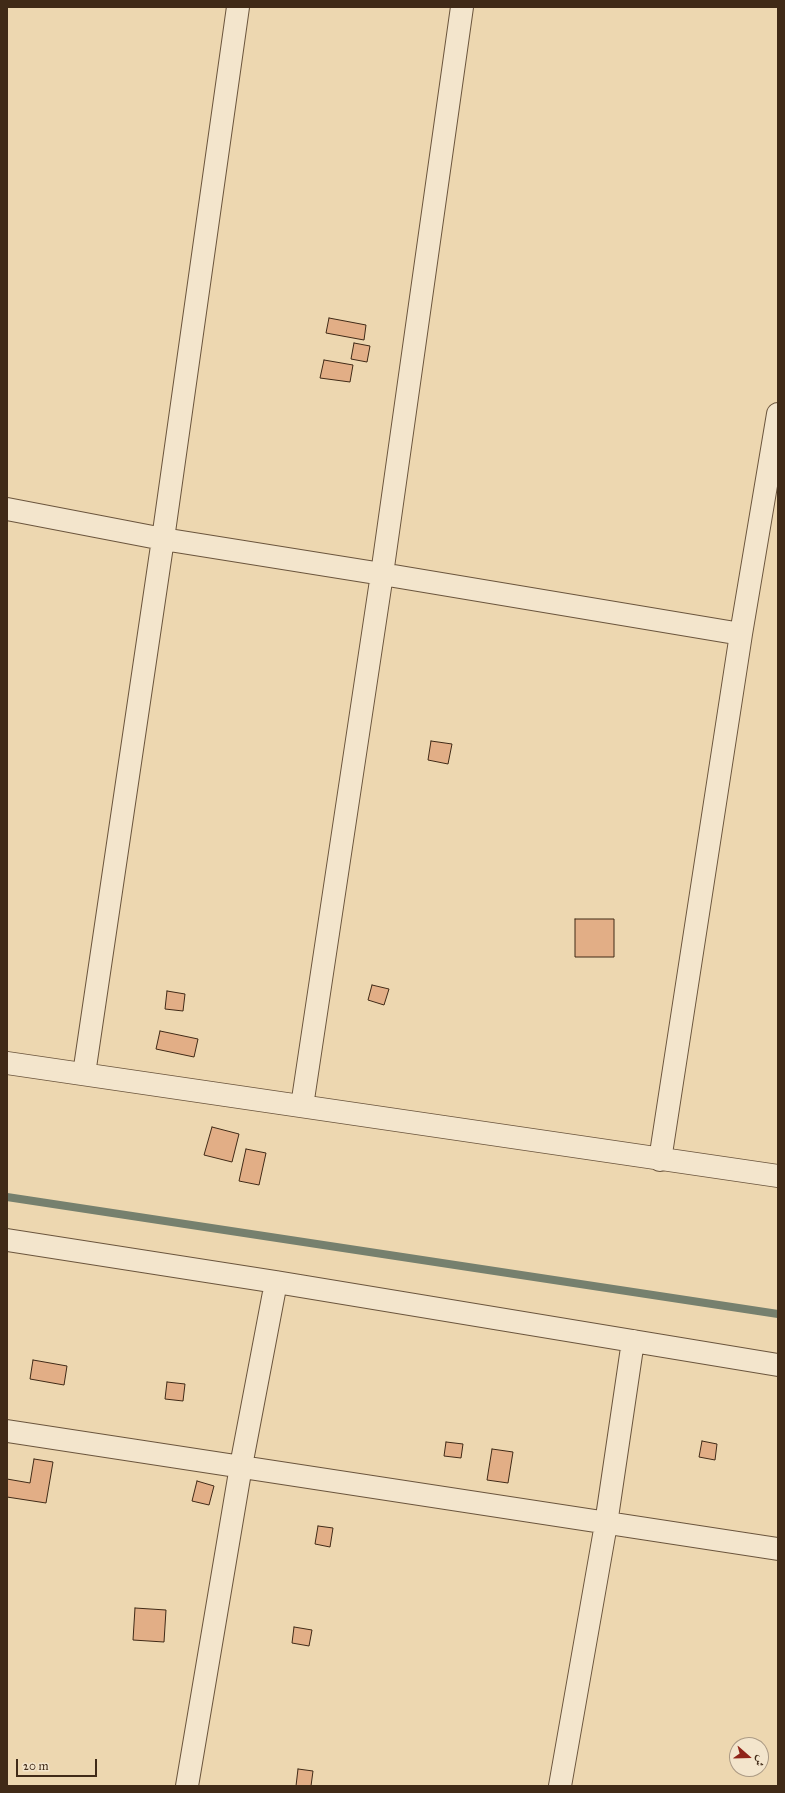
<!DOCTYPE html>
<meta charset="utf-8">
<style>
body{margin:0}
#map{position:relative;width:785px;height:1793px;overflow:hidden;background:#edd7b0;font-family:"IM FELL Great Primer",Amiri,serif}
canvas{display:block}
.frame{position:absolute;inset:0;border:8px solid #402a17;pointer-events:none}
.north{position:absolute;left:729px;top:1737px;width:40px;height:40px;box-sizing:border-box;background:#f3e5cc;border:1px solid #ab9a84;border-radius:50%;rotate:110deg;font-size:11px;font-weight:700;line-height:16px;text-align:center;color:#402a17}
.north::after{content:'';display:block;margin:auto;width:14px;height:18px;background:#8f2418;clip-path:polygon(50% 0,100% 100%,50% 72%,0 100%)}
.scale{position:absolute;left:16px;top:1759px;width:81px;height:18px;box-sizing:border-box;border:2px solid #402a17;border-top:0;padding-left:5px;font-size:12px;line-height:14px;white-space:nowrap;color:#402a17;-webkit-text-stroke:3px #f3e5cc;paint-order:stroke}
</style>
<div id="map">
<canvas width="785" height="1793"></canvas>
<div class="frame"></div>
<div class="north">ش</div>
<div class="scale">20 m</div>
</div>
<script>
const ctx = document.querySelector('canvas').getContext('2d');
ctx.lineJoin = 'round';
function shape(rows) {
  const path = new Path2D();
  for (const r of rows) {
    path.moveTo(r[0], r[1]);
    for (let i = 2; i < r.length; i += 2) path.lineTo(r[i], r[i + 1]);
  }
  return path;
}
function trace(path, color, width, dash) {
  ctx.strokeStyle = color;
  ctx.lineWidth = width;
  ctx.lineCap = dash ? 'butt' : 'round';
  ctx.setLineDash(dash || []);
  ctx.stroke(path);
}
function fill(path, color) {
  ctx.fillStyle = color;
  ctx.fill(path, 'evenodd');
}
const stream = shape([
 [7,1197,778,1314]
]);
const building = shape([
 [329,318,366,325,364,340,326,333,329,318],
 [354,343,370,346,367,362,351,359,354,343],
 [324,360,353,365,350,382,320,378,324,360],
 [431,741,452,744,448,764,428,760,431,741],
 [575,919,614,919,614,957,575,957,575,919],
 [372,985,389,989,384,1005,368,1000,372,985],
 [167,991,185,994,183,1011,165,1009,167,991],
 [160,1031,198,1039,194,1057,156,1049,160,1031],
 [212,1127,239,1134,232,1162,204,1155,212,1127],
 [246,1149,266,1153,259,1185,239,1181,246,1149],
 [33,1360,67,1366,64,1385,30,1379,33,1360],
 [167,1382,185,1384,183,1401,165,1399,167,1382],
 [702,1441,717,1444,715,1460,699,1457,702,1441],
 [446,1442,463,1444,461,1458,444,1456,446,1442],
 [492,1449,513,1452,508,1483,487,1480,492,1449],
 [34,1459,53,1462,46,1503,7,1497,7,1479,30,1483,34,1459],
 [197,1481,214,1486,209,1505,192,1501,197,1481],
 [318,1526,333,1528,330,1547,315,1544,318,1526],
 [135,1608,166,1610,164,1642,133,1640,135,1608],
 [294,1627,312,1630,309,1646,292,1643,294,1627],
 [298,1769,313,1771,311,1786,296,1786,298,1769]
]);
const minor = shape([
 [7,509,163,539,382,574,741,634],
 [7,1063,778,1176],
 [84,1074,163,539,238,7],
 [302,1106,382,574,462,7],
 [660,1160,741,634,778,414],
 [7,1240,276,1282,778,1365],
 [7,1431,778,1549],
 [187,1786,241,1466,276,1282],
 [560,1786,606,1524,633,1341]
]);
trace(stream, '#76806e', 8);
fill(building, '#e2ae86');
trace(building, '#402a17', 1);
trace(minor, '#6b553d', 24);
trace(minor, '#f3e5cc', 22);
</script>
